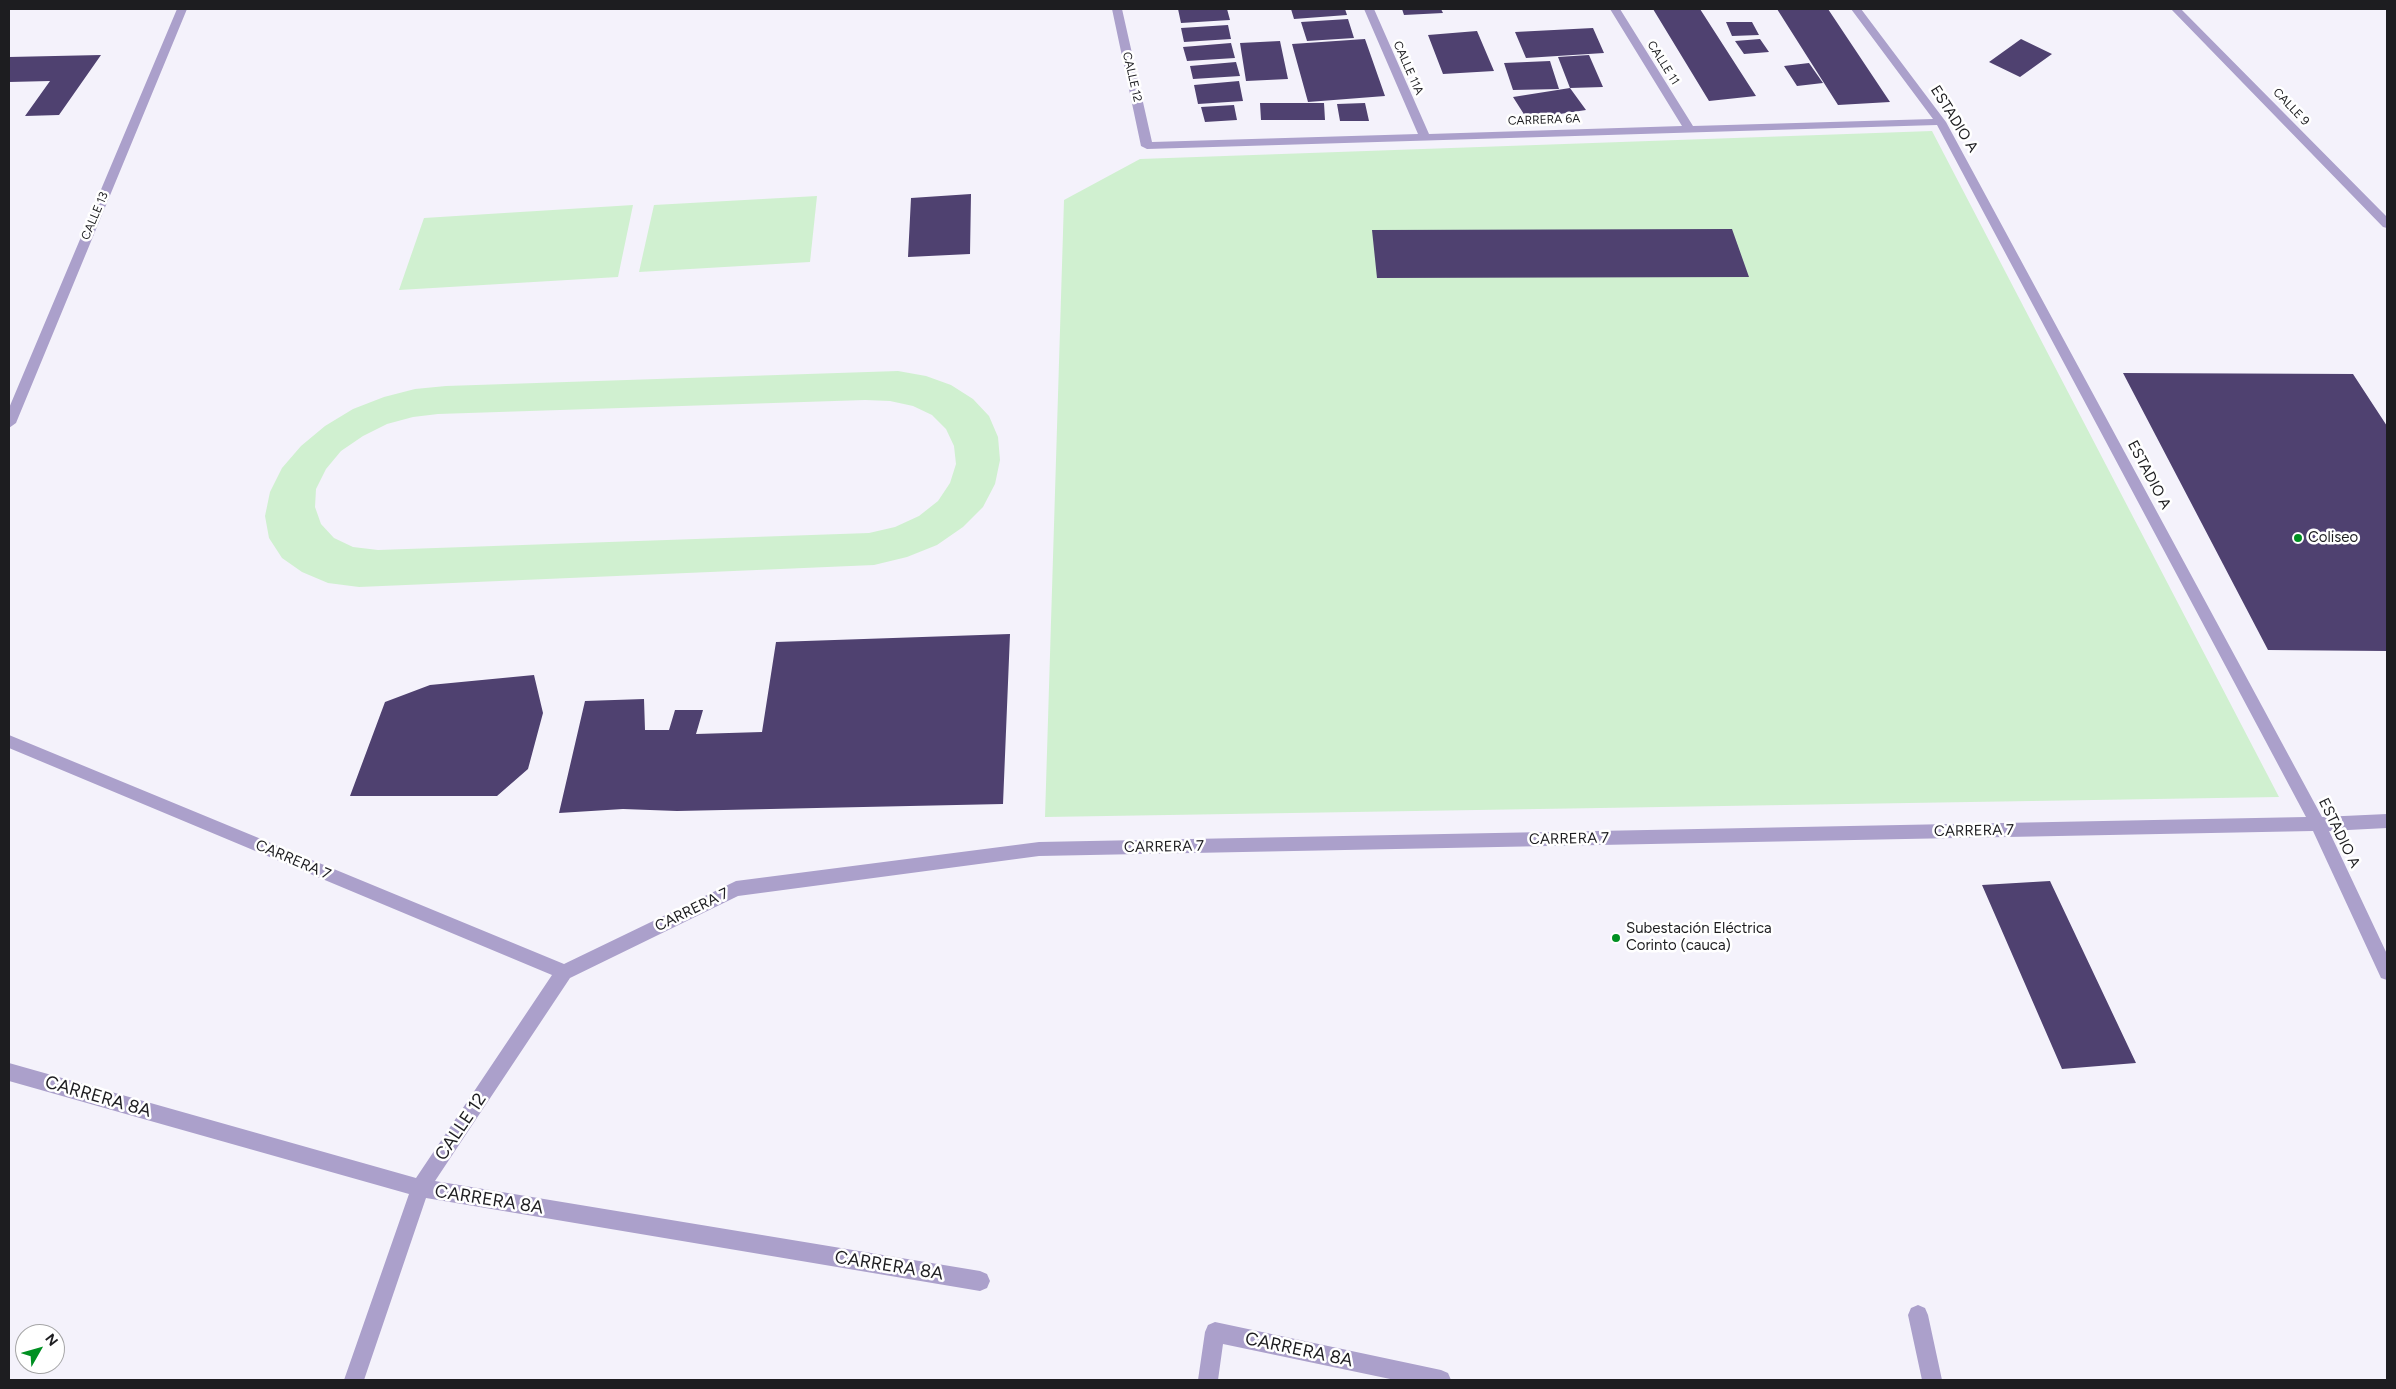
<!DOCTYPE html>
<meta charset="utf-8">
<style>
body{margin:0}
#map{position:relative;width:2396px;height:1389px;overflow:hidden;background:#f4f2fb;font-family:Figtree,sans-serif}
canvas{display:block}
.frame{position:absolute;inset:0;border:10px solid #1d1d20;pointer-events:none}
.north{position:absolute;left:15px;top:1324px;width:50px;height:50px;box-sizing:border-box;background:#fff;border:1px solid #a5a5a6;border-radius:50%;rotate:52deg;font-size:14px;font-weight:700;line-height:20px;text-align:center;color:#1d1d20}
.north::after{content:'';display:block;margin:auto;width:18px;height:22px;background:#009022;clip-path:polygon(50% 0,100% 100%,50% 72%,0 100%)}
</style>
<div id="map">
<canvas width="2396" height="1389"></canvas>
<div class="frame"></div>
<div class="north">N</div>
</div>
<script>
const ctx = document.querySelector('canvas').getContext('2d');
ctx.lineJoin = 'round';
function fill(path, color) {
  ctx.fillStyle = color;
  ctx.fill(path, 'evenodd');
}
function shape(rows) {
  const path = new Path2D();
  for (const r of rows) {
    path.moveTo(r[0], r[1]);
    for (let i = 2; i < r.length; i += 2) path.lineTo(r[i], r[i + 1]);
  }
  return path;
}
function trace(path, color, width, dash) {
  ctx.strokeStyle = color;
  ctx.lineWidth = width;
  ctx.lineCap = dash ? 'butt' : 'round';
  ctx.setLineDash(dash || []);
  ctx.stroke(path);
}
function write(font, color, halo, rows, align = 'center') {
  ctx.font = font + ' Figtree,sans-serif';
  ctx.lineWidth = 5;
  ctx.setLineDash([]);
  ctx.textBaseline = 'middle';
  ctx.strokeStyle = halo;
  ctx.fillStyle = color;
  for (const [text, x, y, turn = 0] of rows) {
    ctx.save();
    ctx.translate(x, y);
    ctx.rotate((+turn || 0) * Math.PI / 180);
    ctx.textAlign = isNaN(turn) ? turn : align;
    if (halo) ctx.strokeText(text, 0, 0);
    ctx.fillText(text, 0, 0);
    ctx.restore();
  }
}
const green = shape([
 [1932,131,2279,797,1045,817,1064,200,1140,159],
 [817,196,810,262,639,272,654,205],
 [633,205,618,277,399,290,424,218],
 [898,371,926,376,951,385,973,399,989,416,998,437,1000,460,995,484,983,507,963,527,937,545,907,557,874,565,359,587,328,583,302,572,282,558,269,538,265,516,270,492,282,468,301,446,325,426,353,409,384,397,415,389,446,386],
 [865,400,890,401,913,406,932,415,946,429,954,446,956,464,950,483,938,501,919,516,895,527,869,533,378,550,353,547,334,538,321,524,315,507,316,489,326,469,341,451,363,436,387,424,413,417,438,414]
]);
const building = shape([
 [1178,9,1227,9,1230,20,1181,23],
 [1291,9,1345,9,1347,15,1294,19],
 [1402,9,1441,9,1443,13,1404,15],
 [1653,9,1700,9,1756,96,1709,101],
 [1777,9,1828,9,1890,102,1838,105],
 [1348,19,1354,38,1307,41,1301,22],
 [1726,22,1752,22,1759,35,1732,36],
 [1228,25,1231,39,1184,42,1181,28],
 [1593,28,1604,53,1526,58,1515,32],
 [1477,31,1494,71,1443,74,1428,35],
 [1365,39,1385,96,1308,102,1292,44],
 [1760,39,1769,52,1744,54,1735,41],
 [2021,39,2052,54,2020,77,1989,62],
 [1280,41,1288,79,1246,81,1240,43],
 [1231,43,1235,58,1187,61,1183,47],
 [101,55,59,115,25,116,50,81,9,82,9,57],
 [1589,55,1603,87,1570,88,1558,57],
 [1550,61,1559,89,1513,90,1504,63],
 [1236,62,1240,76,1193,79,1190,66],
 [1809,63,1823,83,1797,86,1784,66],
 [1239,81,1243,101,1198,104,1194,85],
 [1570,88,1586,110,1527,119,1513,97],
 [1260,103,1324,103,1325,120,1261,120],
 [1365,103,1369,121,1340,121,1337,104],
 [1234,105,1237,120,1205,122,1201,107],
 [971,194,970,254,908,257,911,198],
 [1732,229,1749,277,1377,278,1372,230],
 [2123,373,2353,374,2387,426,2387,651,2268,650],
 [1010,634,1003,804,677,811,623,809,559,813,585,701,644,699,645,730,669,730,675,710,703,710,696,734,762,732,776,642],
 [534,675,543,713,528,769,497,796,350,796,385,702,430,685],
 [2050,881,2136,1063,2062,1069,1982,885]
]);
const minor = shape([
 [177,9,187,9,16,423,9,428,9,408,177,9],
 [1112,9,1122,9,1152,142,1418,134,1364,9,1374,9,1429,134,1682,126,1610,9,1620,9,1693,126,1933,119,1851,9,1861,9,1946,122,2322,817,2387,814,2387,828,2329,831,2387,954,2387,980,2381,978,2313,831,1039,856,738,896,570,978,435,1181,980,1271,987,1274,990,1281,987,1288,980,1291,426,1198,364,1380,344,1380,409,1194,9,1081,9,1063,416,1178,552,975,9,748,9,735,564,964,736,881,1039,842,2306,817,1937,125,1147,149,1141,146,1112,9],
 [2171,9,2181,9,2387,217,2387,228,2383,227,2171,9],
 [1918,1305,1925,1308,1928,1315,1942,1380,1922,1380,1908,1315,1911,1308,1918,1305],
 [1215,1322,1441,1370,1448,1373,1451,1380,1395,1380,1223,1344,1218,1380,1198,1380,1205,1332,1208,1325,1215,1322]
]);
const markers = [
 [2298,538,5,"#009022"],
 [1616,938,5,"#009022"]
];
const farStreetnames = [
 ["CALLE 11",1663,63,58],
 ["CALLE 11A",1408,68,66],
 ["CALLE 12",1132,77,77],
 ["CALLE 9",2291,107,46],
 ["CARRERA 6A",1544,120,-2],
 ["CALLE 13",95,216,-67]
];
const streetNames = [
 ["ESTADIO A",1954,119,58],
 ["ESTADIO A",2149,475,62],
 ["CARRERA 7",1974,831,-1],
 ["ESTADIO A",2339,833,64],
 ["CARRERA 7",1569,839,-1],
 ["CARRERA 7",1164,847,-1],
 ["CARRERA 7",293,860,23],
 ["CARRERA 7",692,910,-26]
];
const poiNames = [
 ["Coliseo",2308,538],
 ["Subestación Eléctrica",1626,929],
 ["Corinto (cauca)",1626,946]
];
const nearStreetnames = [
 ["CARRERA 8A",98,1097,16],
 ["CALLE 12",461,1127,-56],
 ["CARRERA 8A",489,1200,9],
 ["CARRERA 8A",889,1266,9],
 ["CARRERA 8A",1299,1350,12]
];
fill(green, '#d0f0d0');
fill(building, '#4f4170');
fill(minor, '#aba0cb');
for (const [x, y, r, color] of markers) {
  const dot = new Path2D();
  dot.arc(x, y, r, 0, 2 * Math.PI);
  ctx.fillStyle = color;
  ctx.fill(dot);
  trace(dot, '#fff', 2);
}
write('12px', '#1d1d20', '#fff', farStreetnames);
write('15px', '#1d1d20', '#fff', streetNames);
write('15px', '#1d1d20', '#fff', poiNames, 'left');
write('18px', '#1d1d20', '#fff', nearStreetnames);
</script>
